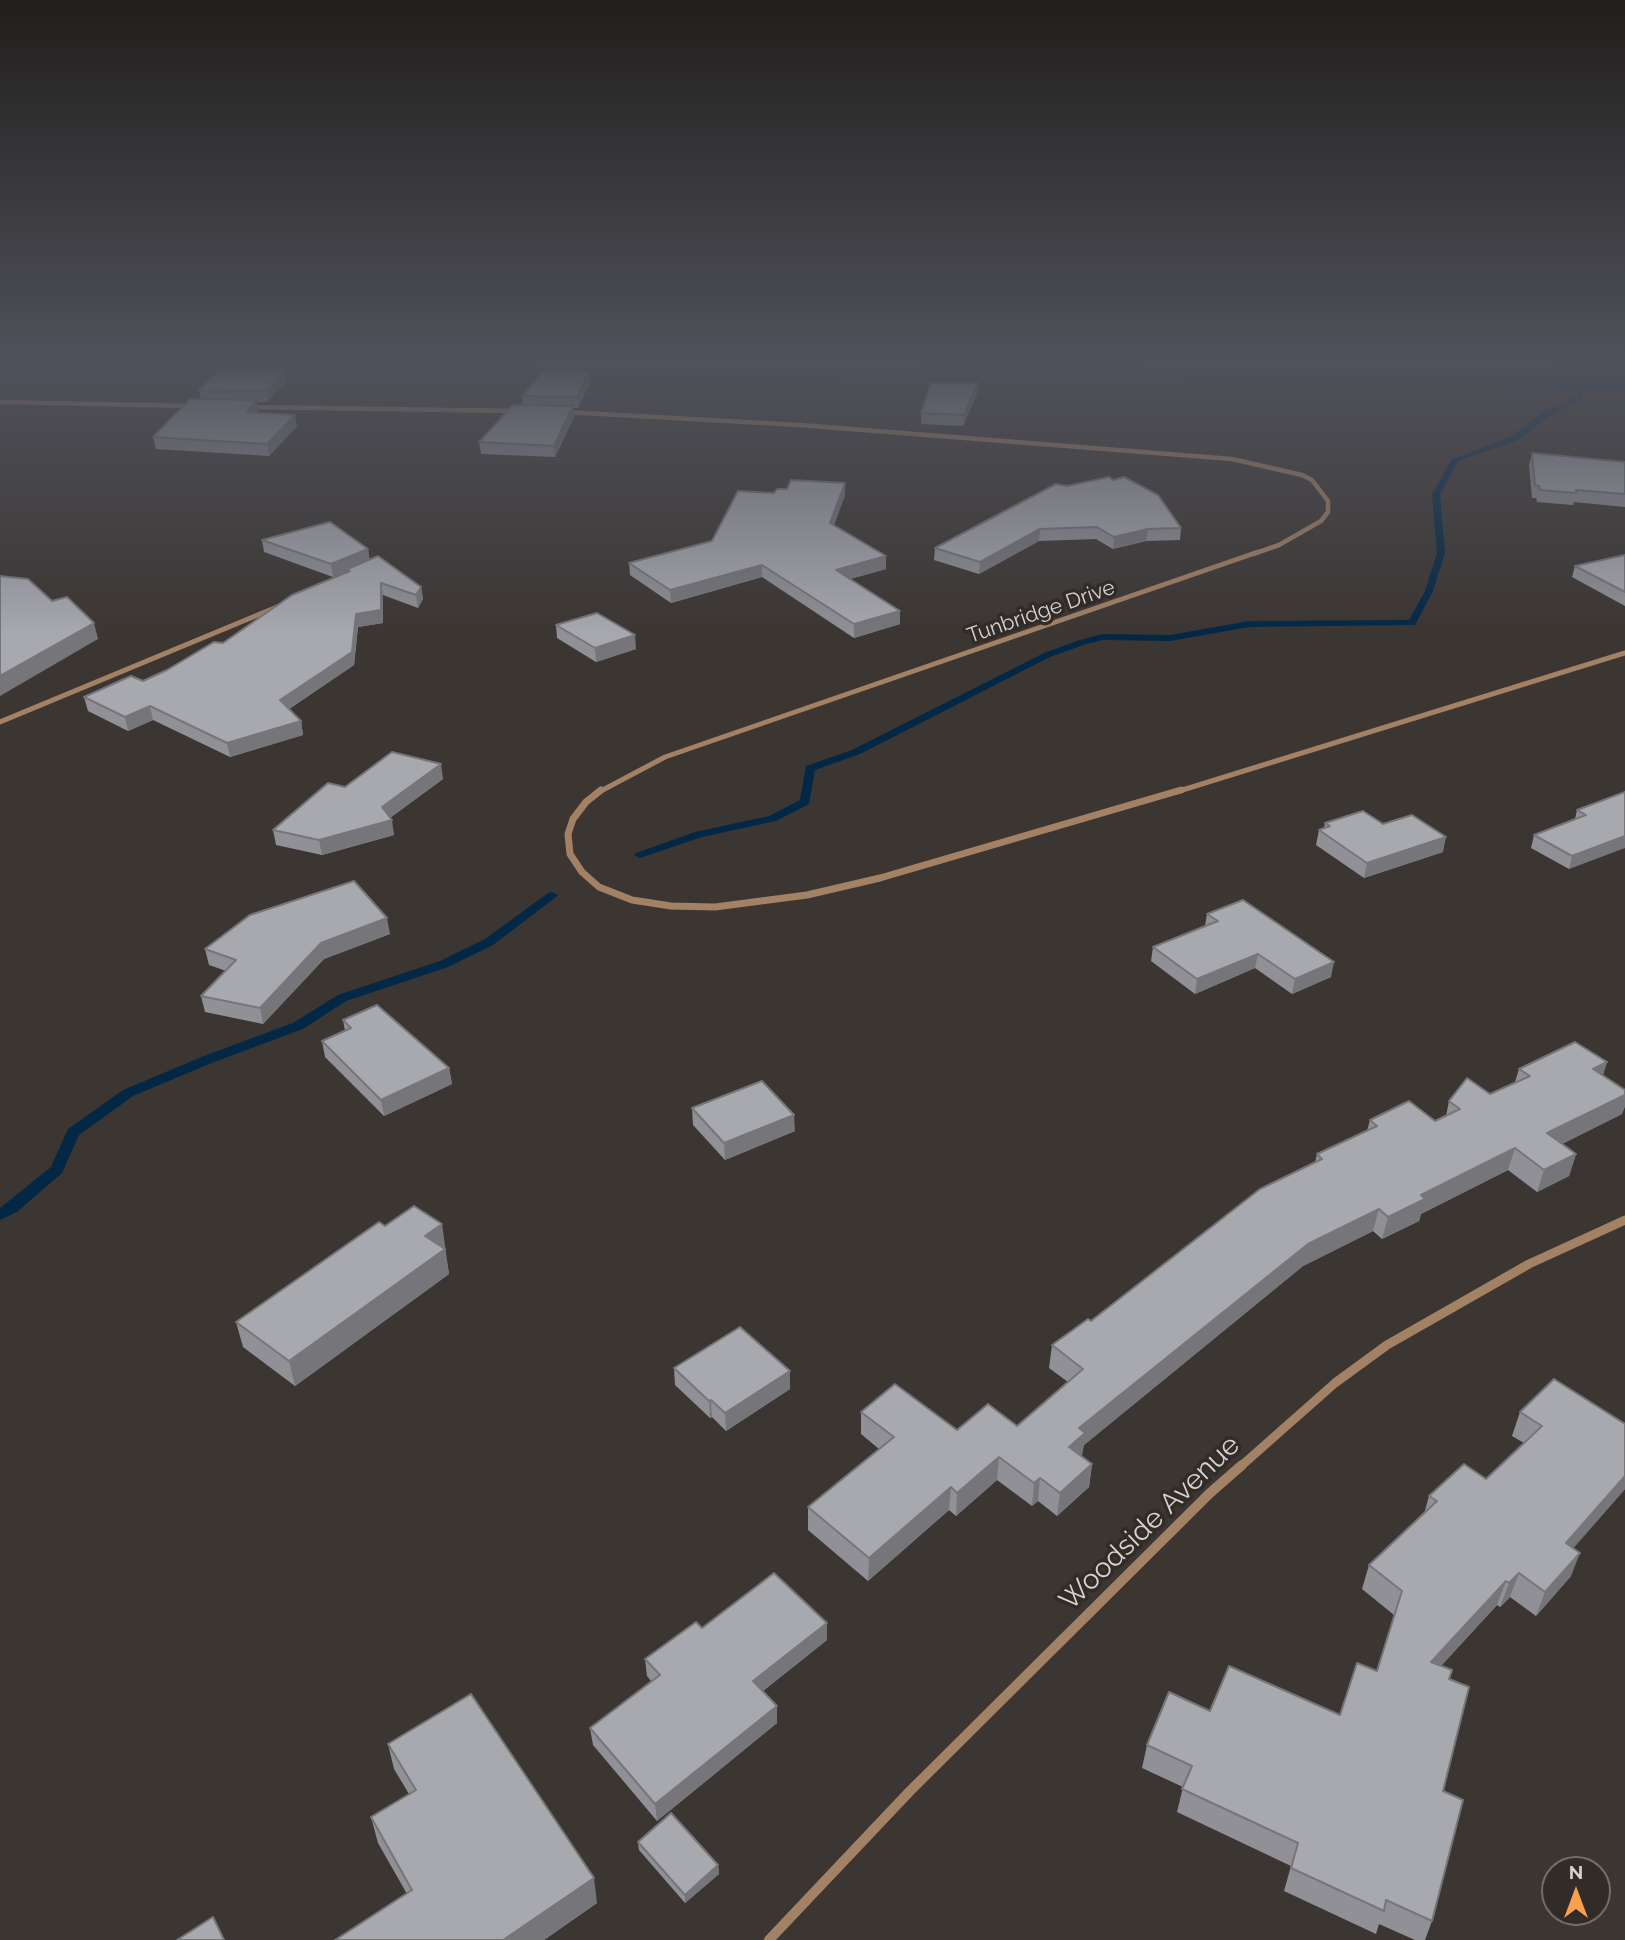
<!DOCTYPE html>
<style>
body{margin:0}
#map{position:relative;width:1625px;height:1940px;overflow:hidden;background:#3c3633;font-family:Raleway,sans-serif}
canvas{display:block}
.north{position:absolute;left:1541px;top:1856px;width:70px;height:70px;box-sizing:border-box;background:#322c29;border:2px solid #736e6b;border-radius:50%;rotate:0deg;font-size:19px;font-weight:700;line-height:28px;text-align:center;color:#d5d2cf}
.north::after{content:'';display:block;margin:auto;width:24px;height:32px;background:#f9a04c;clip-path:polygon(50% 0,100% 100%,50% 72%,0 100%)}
</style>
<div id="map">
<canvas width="1625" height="1940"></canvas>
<div class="north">N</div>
</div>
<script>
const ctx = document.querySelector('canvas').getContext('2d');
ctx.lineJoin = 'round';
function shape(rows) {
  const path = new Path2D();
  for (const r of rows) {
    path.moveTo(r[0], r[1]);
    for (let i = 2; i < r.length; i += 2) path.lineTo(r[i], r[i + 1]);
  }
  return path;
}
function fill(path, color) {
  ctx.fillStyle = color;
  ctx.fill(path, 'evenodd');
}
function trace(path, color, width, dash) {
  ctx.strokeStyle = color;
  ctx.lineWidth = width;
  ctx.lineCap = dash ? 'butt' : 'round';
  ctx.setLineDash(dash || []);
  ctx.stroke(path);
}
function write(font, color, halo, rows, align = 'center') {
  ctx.font = font + ' Raleway,sans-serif';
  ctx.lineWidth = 7;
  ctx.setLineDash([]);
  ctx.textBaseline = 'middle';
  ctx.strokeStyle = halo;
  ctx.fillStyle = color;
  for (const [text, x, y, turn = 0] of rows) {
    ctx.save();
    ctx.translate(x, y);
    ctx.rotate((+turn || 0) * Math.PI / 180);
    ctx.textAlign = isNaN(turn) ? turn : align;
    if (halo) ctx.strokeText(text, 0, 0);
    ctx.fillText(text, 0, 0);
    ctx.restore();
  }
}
const stream = shape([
 [1576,376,1579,378,1584,391,1581,399,1548,417,1518,440,1458,461,1440,495,1445,553,1433,591,1415,625,1249,627,1170,641,1103,640,1086,644,1050,657,860,754,815,770,809,804,776,821,702,837,640,858,634,855,636,853,695,832,769,816,800,800,806,766,852,750,1044,653,1080,640,1103,634,1170,635,1249,621,1409,620,1425,591,1437,553,1432,495,1451,460,1512,436,1542,413,1576,397,1578,391,1573,378,1576,376],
 [552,892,558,895,556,897,493,945,448,967,346,1001,303,1029,214,1062,133,1096,79,1135,62,1173,17,1212,0,1220,0,1208,51,1167,68,1129,123,1090,204,1056,293,1023,338,995,440,961,485,939,548,893,552,892]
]);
const river = shape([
 [532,365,921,365,915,374,901,377,635,383,552,377,538,374,532,365],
 [1142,365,1547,365,1625,369,1625,393,1470,385,1254,383,1162,377,1148,374,1142,365]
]);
const streetFar4 = shape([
 [0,402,192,406],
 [249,407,518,411],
 [564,412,800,425,1232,459,1302,475,1312,480,1328,501,1328,512,1321,521,1279,545,1253,554]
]);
const streetFar3 = shape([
 [0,722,277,607],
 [599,792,665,757,1258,552],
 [1176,792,1625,653]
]);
const streetFar2 = shape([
 [601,790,586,802,573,819,568,834,570,854,582,872,599,887,632,900,671,906,715,907,807,895,880,878,1181,790]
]);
const streetFar1 = shape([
 [1240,1467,1335,1383,1387,1345,1529,1264,1625,1220]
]);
const street = shape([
 [769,1940,910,1791,1210,1493,1242,1465]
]);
const wall = shape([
 [286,381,267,402,257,402,259,412,258,412,297,426,269,456,156,449,153,437,201,399,199,390],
 [590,382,578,408,573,408,574,417,555,457,481,454,479,442,523,405,522,396],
 [978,383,977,394,963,426,921,424,921,413],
 [1532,453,1625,462,1625,507,1574,502,1573,505,1537,502,1536,498,1532,498,1529,465],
 [845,483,845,495,834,525,886,569,850,579,900,611,900,624,854,638,762,577,671,603,630,575,629,563,712,541,774,493,787,489],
 [1056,484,1181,528,1180,540,1146,541,1113,549,1096,539,1039,541,979,574,934,560,935,548],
 [262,540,368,549,369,560,421,587,423,599,418,608,383,595,383,623,358,627,354,665,289,709,301,721,303,735,230,757,153,720,128,731,88,711,84,697,143,681,167,670,223,643,346,573,346,572,333,577,264,552],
 [1625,555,1625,606,1572,577,1575,566],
 [556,625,636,649,596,662,557,638],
 [443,779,390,818,394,835,322,855,276,845,273,830,345,787],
 [1625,792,1569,869,1531,848,1534,835,1575,819,1577,810],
 [1325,823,1383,824,1443,852,1364,878,1316,845,1319,830,1324,828],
 [1207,914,1331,977,1292,994,1255,968,1195,994,1151,961,1153,947,1205,926],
 [390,934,324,959,263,1024,205,1012,201,996,226,971,209,965,205,949],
 [343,1020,449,1068,452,1084,384,1116,325,1057,322,1041,345,1031],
 [1607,1062,1603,1075,1625,1090,1625,1106,1622,1114,1562,1144,1576,1154,1569,1176,1537,1192,1508,1170,1421,1214,1419,1221,1382,1239,1373,1231,1303,1266,1084,1445,1081,1456,1092,1464,1089,1487,1057,1516,1038,1501,1032,1506,997,1480,956,1516,949,1510,868,1581,808,1530,808,1507,879,1449,861,1434,861,1412,957,1430,1017,1426,1068,1382,1049,1368,1052,1345,1091,1321,1315,1163,1317,1154,1367,1131,1370,1120,1435,1121,1446,1116,1449,1101,1490,1094,1515,1082,1519,1069],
 [692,1108,795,1131,725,1160,693,1125],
 [385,1226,446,1249,445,1250,449,1274,295,1386,243,1347,236,1322],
 [674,1368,790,1389,726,1431,712,1417,710,1418,675,1385],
 [1520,1412,1625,1424,1625,1489,1573,1548,1571,1576,1536,1616,1510,1597,1500,1607,1497,1605,1441,1666,1449,1679,1443,1791,1432,1921,1425,1940,1415,1940,1379,1924,1376,1934,1284,1891,1291,1866,1177,1812,1183,1787,1142,1768,1147,1745,1210,1711,1340,1715,1377,1671,1394,1615,1362,1589,1369,1565,1424,1514,1429,1496,1486,1479,1524,1443,1512,1436],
 [702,1628,827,1640,763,1691,777,1706,777,1723,657,1821,593,1745,590,1728,651,1681,647,1676,645,1659],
 [388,1744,597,1903,544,1940,335,1940,407,1894,378,1843,371,1817,409,1794,394,1769],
 [638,1842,718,1865,719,1874,685,1903,639,1850]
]);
const shadedWall = shape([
 [285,370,286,381,267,402,265,391],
 [589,371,590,382,578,408,577,397],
 [978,383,977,394,963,426,964,415],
 [257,400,259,412,249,423,247,412],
 [573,406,574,417,555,457,554,446],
 [295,415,297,426,269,456,267,444],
 [845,483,845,495,830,535,830,523],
 [1040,529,1039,541,979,574,980,562],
 [1148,529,1146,541,1113,549,1114,537],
 [368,549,370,561,345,570,346,572,333,577,331,564],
 [886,556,886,569,836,583,836,570],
 [762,565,762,577,671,603,670,590],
 [381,583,383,595,383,623,358,627,354,665,282,714,280,700,356,614],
 [421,587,423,599,418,608,416,595],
 [900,611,900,624,854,638,854,624],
 [94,623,98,639,0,696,0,676],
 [635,635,636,649,596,662,595,648],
 [150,706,153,720,128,731,125,717],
 [301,721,303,735,230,757,227,743],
 [441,764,443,779,384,822,392,820,394,835,322,855,319,840,382,807],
 [1625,836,1625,848,1569,869,1572,856],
 [1446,837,1443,852,1364,878,1367,863],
 [387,918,390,934,324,959,263,1024,260,1008,321,943],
 [1258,954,1255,968,1195,994,1197,979],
 [1334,962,1331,977,1292,994,1295,979],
 [1607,1062,1600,1083,1593,1069],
 [449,1068,452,1084,384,1116,381,1100],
 [1625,1095,1625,1106,1622,1114,1540,1155,1547,1133],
 [794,1115,795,1131,725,1160,724,1143],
 [1515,1148,1508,1170,1421,1214,1419,1221,1382,1239,1388,1217,1421,1195],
 [1576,1154,1569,1176,1537,1192,1544,1170],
 [1379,1209,1373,1231,1303,1266,1084,1445,1082,1456,1066,1470,1069,1447,1079,1428,1308,1244],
 [442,1224,449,1274,295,1386,289,1361,425,1236],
 [790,1371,790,1389,726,1431,725,1413],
 [711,1400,712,1417,710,1418,709,1401],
 [999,1457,997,1480,956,1516,957,1493],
 [1092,1464,1089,1487,1057,1516,1060,1493],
 [1625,1476,1625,1489,1557,1567,1566,1543],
 [1040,1478,1038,1501,1032,1506,1034,1483],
 [951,1487,949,1510,868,1581,869,1558],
 [1580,1553,1571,1576,1536,1616,1545,1592],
 [1519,1573,1510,1597,1500,1607,1509,1583],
 [1506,1581,1497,1605,1423,1685,1431,1662],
 [827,1623,827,1640,754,1698,753,1681],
 [777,1706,777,1723,657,1821,655,1804],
 [718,1865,719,1874,685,1903,685,1895],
 [594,1878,597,1903,544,1940,503,1940]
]);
const building = shape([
 [219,370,285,370,265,391,199,390,219,370],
 [545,370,589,371,577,397,522,396,545,370],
 [931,383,978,383,964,415,921,413,931,383],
 [190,399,257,400,247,412,295,415,267,444,153,437,190,399],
 [513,405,573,406,554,446,479,442,513,405],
 [1532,453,1625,462,1625,494,1576,490,1576,493,1540,490,1539,486,1535,485,1532,453],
 [1109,477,1113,480,1124,477,1158,495,1181,528,1148,529,1114,537,1097,527,1040,529,980,562,935,548,1056,484,1067,486,1109,477],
 [791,480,845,483,830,523,886,556,836,570,900,611,854,624,762,565,670,590,629,563,712,541,738,491,774,493,777,489,787,489,791,480],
 [330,522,368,549,331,564,262,540,330,522],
 [1625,555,1625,592,1575,566,1625,555],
 [378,556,421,587,416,595,381,583,381,610,356,614,352,652,280,700,301,721,227,743,150,706,125,717,84,697,131,676,143,681,167,670,214,642,223,643,292,595,350,571,345,570,378,556],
 [0,576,28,579,52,601,67,597,94,623,0,676,0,576],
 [597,613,635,635,595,648,556,625,597,613],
 [392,752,441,764,382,807,392,820,319,840,273,830,328,783,345,787,392,752],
 [1625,792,1625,836,1572,856,1534,835,1586,815,1577,810,1625,792],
 [1363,811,1383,824,1412,815,1446,837,1367,863,1319,830,1330,826,1325,823,1363,811],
 [354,881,387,918,321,943,260,1008,201,996,236,960,205,949,250,915,354,881],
 [1243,900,1334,962,1295,979,1258,954,1197,979,1153,947,1218,921,1207,914,1243,900],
 [377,1005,449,1068,381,1100,322,1041,351,1028,343,1020,377,1005],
 [1575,1042,1607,1062,1593,1069,1625,1090,1625,1095,1547,1133,1576,1154,1544,1170,1515,1148,1421,1195,1425,1199,1388,1217,1379,1209,1308,1244,1079,1428,1085,1433,1069,1447,1092,1464,1060,1493,1040,1478,1034,1483,999,1457,957,1493,951,1487,869,1558,808,1507,894,1437,861,1412,895,1384,957,1430,988,1404,1017,1426,1083,1369,1052,1345,1088,1319,1091,1321,1260,1189,1322,1159,1317,1154,1377,1126,1370,1120,1409,1101,1435,1121,1460,1109,1449,1101,1467,1078,1490,1094,1530,1076,1519,1069,1575,1042],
 [762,1081,794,1115,724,1143,692,1108,762,1081],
 [414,1206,442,1224,425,1236,445,1249,289,1361,236,1322,379,1222,385,1226,414,1206],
 [740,1327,790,1371,725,1413,711,1400,709,1401,674,1368,740,1327],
 [1554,1379,1625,1424,1625,1476,1566,1543,1580,1553,1545,1592,1519,1573,1509,1583,1506,1581,1431,1662,1452,1670,1449,1679,1469,1687,1443,1791,1463,1800,1432,1921,1386,1900,1384,1911,1291,1868,1298,1843,1182,1789,1192,1766,1147,1745,1169,1692,1210,1711,1229,1666,1340,1715,1357,1663,1377,1671,1402,1591,1369,1565,1437,1501,1429,1496,1464,1464,1486,1479,1542,1426,1520,1412,1554,1379],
 [774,1573,827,1623,753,1681,777,1706,655,1804,590,1728,660,1675,645,1659,696,1622,702,1628,774,1573],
 [471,1694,594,1878,503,1940,335,1940,412,1890,371,1817,416,1790,388,1744,471,1694],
 [671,1813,718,1865,685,1895,638,1842,671,1813],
 [213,1917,224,1940,177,1940,213,1917]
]);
const farStreetnames = [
 ["Tunbridge Drive",1041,612,-19]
];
const nearStreetnames = [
 ["Woodside Avenue",1150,1523,-44]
];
fill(stream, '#022846');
fill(river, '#022846');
trace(streetFar4, '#a38165', 4.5);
trace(streetFar3, '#a38165', 5);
trace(streetFar2, '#a38165', 7);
trace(streetFar1, '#a38165', 9);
trace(street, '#a38165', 10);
fill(wall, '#909096');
fill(shadedWall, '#76767a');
fill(building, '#a8a8af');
trace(building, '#76767a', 2);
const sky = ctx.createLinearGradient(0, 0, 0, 636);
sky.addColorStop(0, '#211e1c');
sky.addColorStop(0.57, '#50525b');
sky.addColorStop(1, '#50525b00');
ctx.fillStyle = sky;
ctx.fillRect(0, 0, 1625, 636);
write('21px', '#d5d2cf', '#322c29', farStreetnames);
write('28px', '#d5d2cf', '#322c29', nearStreetnames);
</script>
